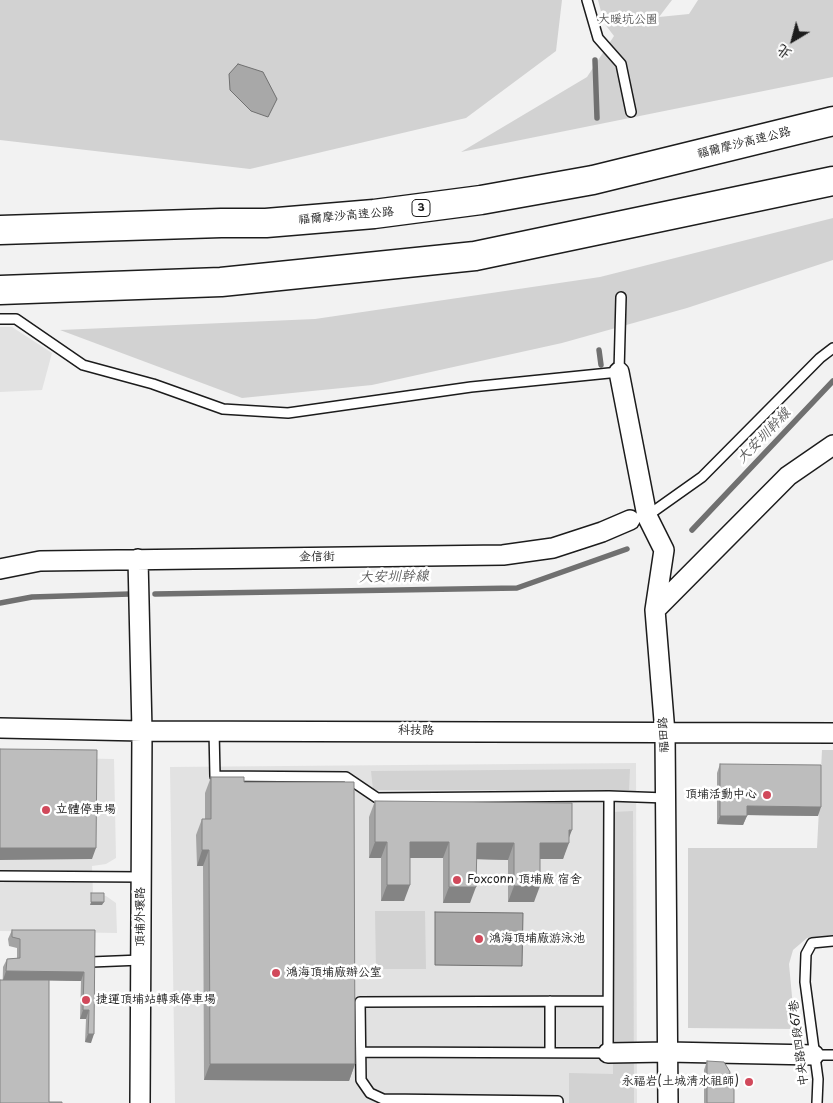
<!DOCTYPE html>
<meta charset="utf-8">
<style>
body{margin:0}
#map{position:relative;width:833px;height:1103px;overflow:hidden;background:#f2f2f2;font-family:"Playpen Sans","LXGW WenKai TC",sans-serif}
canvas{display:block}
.north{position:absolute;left:768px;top:15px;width:50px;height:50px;-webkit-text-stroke:4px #fff;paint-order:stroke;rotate:217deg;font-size:14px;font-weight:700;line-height:20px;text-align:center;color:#1c1c1c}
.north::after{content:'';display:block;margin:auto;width:18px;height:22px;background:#1c1c1c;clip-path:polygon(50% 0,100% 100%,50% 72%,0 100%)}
</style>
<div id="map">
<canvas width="833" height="1103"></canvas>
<div class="north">北</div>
</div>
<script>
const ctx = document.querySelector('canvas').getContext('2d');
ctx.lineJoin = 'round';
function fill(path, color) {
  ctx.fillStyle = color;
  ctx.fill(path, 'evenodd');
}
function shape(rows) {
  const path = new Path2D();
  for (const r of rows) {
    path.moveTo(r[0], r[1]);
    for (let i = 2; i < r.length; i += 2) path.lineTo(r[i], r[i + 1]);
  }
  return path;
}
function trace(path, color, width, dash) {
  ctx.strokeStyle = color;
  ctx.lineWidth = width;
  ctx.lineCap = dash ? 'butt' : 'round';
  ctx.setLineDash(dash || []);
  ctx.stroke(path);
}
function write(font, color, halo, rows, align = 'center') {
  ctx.font = font + ' "Playpen Sans","LXGW WenKai TC",sans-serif';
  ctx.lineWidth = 5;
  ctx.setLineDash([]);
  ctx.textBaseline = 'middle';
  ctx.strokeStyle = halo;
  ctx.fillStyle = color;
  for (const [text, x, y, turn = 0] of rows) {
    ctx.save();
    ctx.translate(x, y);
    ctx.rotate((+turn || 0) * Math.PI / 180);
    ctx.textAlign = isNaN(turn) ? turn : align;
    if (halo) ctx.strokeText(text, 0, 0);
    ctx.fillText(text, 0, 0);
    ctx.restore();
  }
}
const built = shape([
 [0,327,12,327,52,353,42,390,0,392],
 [0,757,114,759,116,858,106,864,92,866,93,893,106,896,116,903,117,933,0,931],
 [636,763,637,1103,175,1103,170,767]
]);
const green = shape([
 [0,0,562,0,556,51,466,118,250,169,0,140],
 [598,0,672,0,659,17,689,14,698,0,833,0,833,77,461,152,587,77,614,36,604,23],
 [833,218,833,260,687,308,562,343,372,385,242,398,60,330,315,319,600,277],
 [822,750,833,750,833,935,807,938,793,950,789,964,795,1029,688,1028,688,848,817,848],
 [630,769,629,790,373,790,371,771],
 [633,811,634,1103,569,1103,569,1073,613,1074,612,812],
 [375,911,425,911,426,969,376,969]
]);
const water = shape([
 [238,64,263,72,277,99,268,117,251,111,230,90,229,74,238,64],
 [435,912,523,913,522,966,435,965,435,912]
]);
const stream = shape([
 [595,60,597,118],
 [599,350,601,365],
 [692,530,833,381],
 [155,594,517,588,627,549],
 [0,603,32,597,130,594]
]);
const lane = shape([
 [587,0,598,38,621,64,631,112],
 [0,319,16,319,83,365,153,384,223,409,288,413,471,387,619,372,621,297],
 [647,516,702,477,820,358,833,348],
 [214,730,215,776,346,777,377,798,609,796,608,1053,361,1052],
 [609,796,666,798],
 [0,876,141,877],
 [91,962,141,960],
 [550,1053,550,1001],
 [814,1055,833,1055],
 [558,1103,558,1101,383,1099,370,1093,361,1080,360,1002,607,1001],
 [817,1103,818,1079,805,982,806,954,812,943,833,941]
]);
const street = shape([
 [619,372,647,516,664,550,655,610],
 [138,559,142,731,140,1103],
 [0,569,40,561,503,555,553,548,602,532,630,520],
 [0,728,142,731,833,733],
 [608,1053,668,1052,814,1055],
 [668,1103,665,733,655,610,788,476,833,445]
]);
const highway = shape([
 [0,230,221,223,266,223,374,214,481,200,593,180,833,121],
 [0,290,221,282,475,256,833,181]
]);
const wall = shape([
 [720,764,818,816,747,815,743,825,717,824,717,773],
 [211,777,244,782,355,1064,349,1081,204,1080,203,866,197,866,196,835,202,819,205,819,205,793],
 [375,801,569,839,563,859,540,859,534,902,508,902,508,860,476,859,470,903,443,903,443,858,410,858,404,901,381,901,381,858,369,858,369,817],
 [12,930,95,930,91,1043,85,1042,86,1019,80,1019,81,981,49,980,0,1103,3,967,7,959,17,958,17,948,9,946,8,939],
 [707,1061,728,1086,734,1103,704,1103,704,1070]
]);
const shadedWall = shape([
 [747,806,821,807,818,816,744,815],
 [720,816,747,816,743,825,717,824],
 [569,830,572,830,567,843,569,843,563,859,534,859,540,843],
 [375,842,387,842,381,858,369,858],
 [410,842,449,842,443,858,404,858],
 [477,843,514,843,508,860,471,859],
 [0,848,96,848,92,859,0,860],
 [202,850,209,850,203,866,197,866],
 [387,885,410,885,404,901,381,901],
 [514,886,540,886,534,902,508,902],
 [449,887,476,887,470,903,443,903],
 [91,902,104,902,102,905,90,905],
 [6,971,84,972,81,981,3,980],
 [83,1010,89,1010,86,1019,80,1019],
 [88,1034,94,1034,91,1043,85,1042],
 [210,1064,355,1064,349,1081,204,1080]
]);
const building = shape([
 [0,749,97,750,96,848,0,848,0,749],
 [720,764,821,765,821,807,747,806,747,816,720,816,720,764],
 [211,777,244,777,244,782,354,782,355,1064,210,1064,209,850,202,850,202,819,211,819,211,777],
 [375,801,572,803,572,830,569,830,569,843,540,843,540,886,514,886,514,843,477,843,476,887,449,887,449,842,410,842,410,885,387,885,387,842,375,842,375,801],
 [91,893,104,893,104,902,91,902,91,893],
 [12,930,95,930,94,1034,88,1034,89,1010,83,1010,84,972,6,971,7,959,20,958,20,939,12,937,12,930],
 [0,980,49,980,49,1102,62,1102,62,1103,0,1103,0,980],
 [707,1061,724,1062,730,1072,728,1086,734,1087,734,1103,707,1103,707,1061]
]);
const markers = [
 [767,795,5,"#d1495b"],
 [46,810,5,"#d1495b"],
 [457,880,5,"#d1495b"],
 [479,939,5,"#d1495b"],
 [276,973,5,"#d1495b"],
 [86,1000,5,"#d1495b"],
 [749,1082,5,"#d1495b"]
];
const shields = [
 [421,208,18]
];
const shieldNames = [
 ["3",421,208]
];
const parkNames = [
 ["大暖坑公園",628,20]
];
const streetNames = [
 ["福爾摩沙高速公路",744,143,-14],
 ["福爾摩沙高速公路",346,216,-5],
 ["金信街",317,557,-1],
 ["科技路",416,731],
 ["福田路",664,735,-93],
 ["頂埔外環路",141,917,-90],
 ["中央路四段67巷",799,1043,-97]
];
const poiNames = [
 ["頂埔活動中心",757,795,"right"],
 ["立體停車場",56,810],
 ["Foxconn 頂埔廠 宿舍",467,880],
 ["鴻海頂埔廠游泳池",489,939],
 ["鴻海頂埔廠辦公室",286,973],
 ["捷運頂埔站轉乘停車場",96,1000],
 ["永福岩(土城清水祖師)",739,1082,"right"]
];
const waterNames = [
 ["大安圳幹線",764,436,-46],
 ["大安圳幹線",394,577,-1]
];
fill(built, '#e2e2e2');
fill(green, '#d2d2d2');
fill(water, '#a8a8a8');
trace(water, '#707070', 1);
trace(stream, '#707070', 5.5);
trace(lane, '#1c1c1c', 12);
trace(street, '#1c1c1c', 22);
trace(highway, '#1c1c1c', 31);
trace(lane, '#fff', 9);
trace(street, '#fff', 19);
trace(highway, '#fff', 28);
fill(wall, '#a3a3a3');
fill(shadedWall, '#848484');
fill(building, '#bdbdbd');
trace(building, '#848484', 1);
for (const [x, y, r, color] of markers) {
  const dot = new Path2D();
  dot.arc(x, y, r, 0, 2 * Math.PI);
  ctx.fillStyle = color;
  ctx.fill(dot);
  trace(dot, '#fff', 2);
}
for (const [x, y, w] of shields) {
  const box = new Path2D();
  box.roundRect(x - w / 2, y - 8.5, w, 17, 4);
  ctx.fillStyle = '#fff';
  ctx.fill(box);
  trace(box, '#1c1c1c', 1);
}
write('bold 11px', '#1c1c1c', null, shieldNames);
write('12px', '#5c5c5c', '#fff', parkNames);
write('12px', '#1c1c1c', '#fff', streetNames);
write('12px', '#1c1c1c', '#fff', poiNames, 'left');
write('italic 14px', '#5b5b5b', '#fff', waterNames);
</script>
